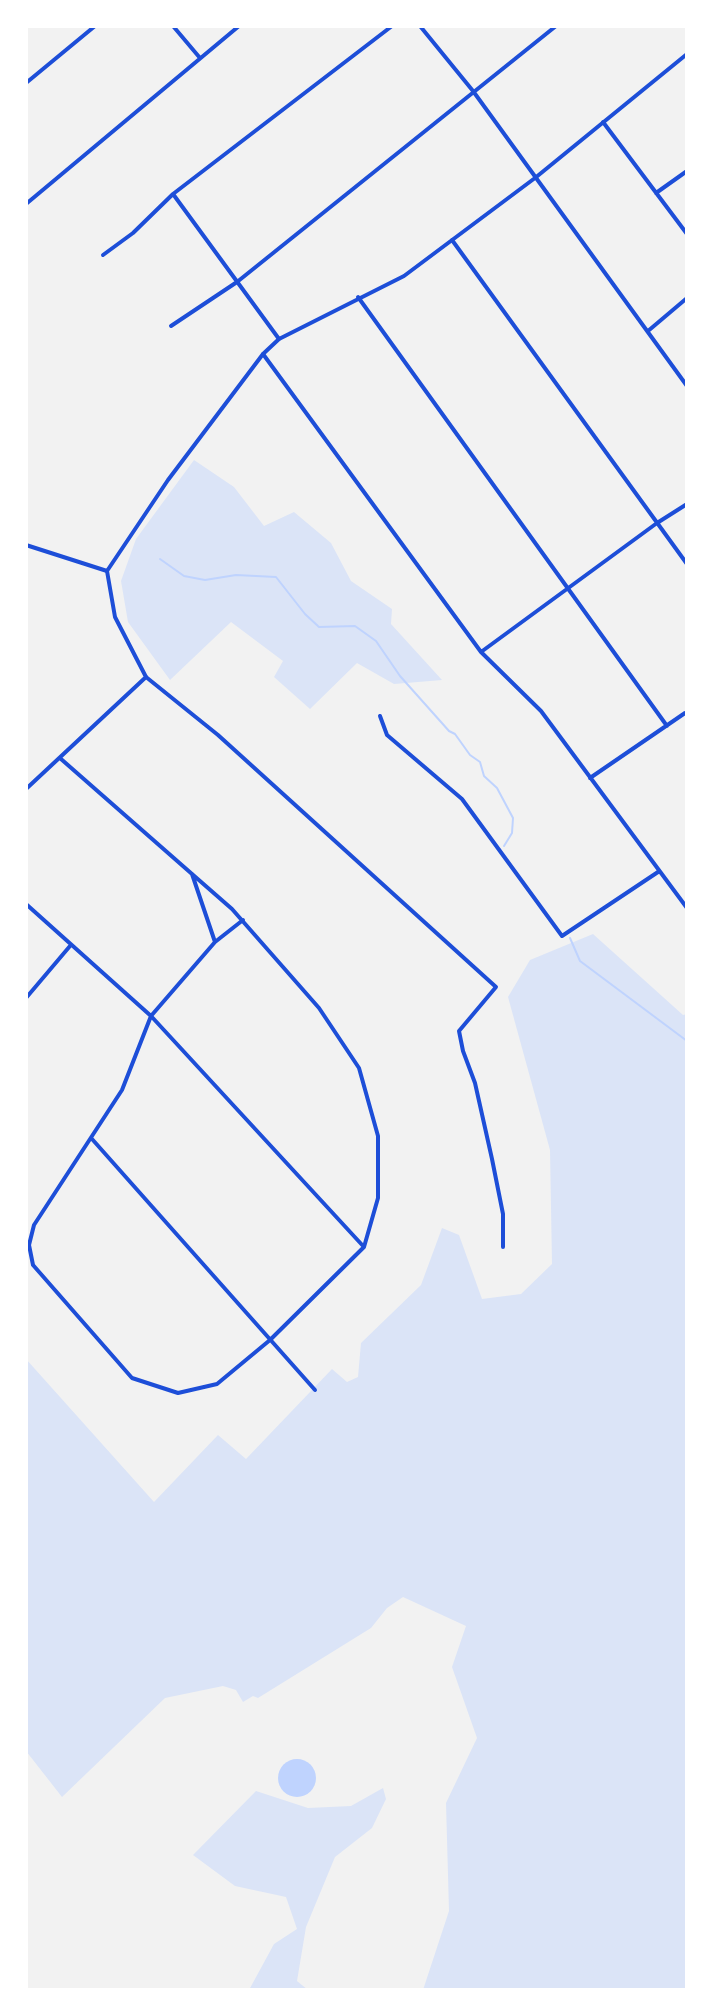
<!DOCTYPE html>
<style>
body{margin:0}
#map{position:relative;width:713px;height:2016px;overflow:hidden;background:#f2f2f2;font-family:Commissioner,sans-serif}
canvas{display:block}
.frame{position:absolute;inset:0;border:28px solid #fff;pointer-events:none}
</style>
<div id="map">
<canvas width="713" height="2016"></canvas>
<div class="frame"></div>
</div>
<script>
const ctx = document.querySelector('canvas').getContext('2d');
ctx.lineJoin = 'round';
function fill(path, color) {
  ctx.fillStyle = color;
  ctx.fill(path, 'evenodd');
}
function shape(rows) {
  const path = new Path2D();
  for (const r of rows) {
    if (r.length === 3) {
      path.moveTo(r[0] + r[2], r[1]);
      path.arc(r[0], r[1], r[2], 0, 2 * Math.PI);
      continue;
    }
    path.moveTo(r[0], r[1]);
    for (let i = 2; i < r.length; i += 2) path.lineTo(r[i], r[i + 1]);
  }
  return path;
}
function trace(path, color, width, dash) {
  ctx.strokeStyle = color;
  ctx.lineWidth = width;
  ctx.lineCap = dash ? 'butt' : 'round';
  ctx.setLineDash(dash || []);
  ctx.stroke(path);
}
const green = shape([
 [194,460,234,487,264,526,294,512,331,543,351,581,392,609,391,624,442,680,394,684,357,663,310,709,274,677,283,661,231,622,170,680,128,622,121,581,136,539],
 [593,934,683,1015,687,1014,687,1990,423,1990,449,1911,446,1803,477,1738,452,1667,466,1626,403,1597,387,1608,371,1628,258,1698,253,1696,243,1702,236,1690,223,1686,165,1698,62,1797,26,1751,26,1359,154,1502,218,1435,246,1459,332,1369,347,1382,358,1377,361,1343,421,1285,442,1228,459,1235,482,1299,521,1294,552,1264,550,1150,508,997,530,960],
 [383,1788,386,1799,372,1828,335,1857,306,1927,297,1981,308,1990,249,1990,274,1944,297,1929,286,1897,235,1886,193,1855,256,1791,308,1808,351,1806]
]);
const water = shape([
 [297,1778,19]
]);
const stream = shape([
 [160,559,184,576,205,580,236,575,276,577,305,614,319,627,355,626,376,641,400,676,449,731,455,734,470,755,480,762,484,776,497,788,513,818,512,833,504,846],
 [570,938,580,961,687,1041]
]);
const minor = shape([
 [173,26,200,58],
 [420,26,473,91,687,386],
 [26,83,95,26],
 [603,122,687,234],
 [656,193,687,171],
 [173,194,279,339],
 [26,204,239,26],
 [452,240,687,564],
 [103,255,133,233,173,194,392,26],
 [358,297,667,726],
 [171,326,237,282,556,26],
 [648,331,687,298],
 [263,354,481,652,541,711,687,908],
 [26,545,107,571],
 [481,652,657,523,687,504],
 [146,677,218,735,496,987,459,1031,463,1051,475,1083,492,1159,503,1214,503,1247],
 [380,716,387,735,462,799,562,936,658,872],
 [61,759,192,874,232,909,319,1008,359,1068,378,1136,378,1198,364,1247,270,1340,217,1384,178,1393,132,1378,33,1265,29,1245,34,1225,122,1090,151,1016,215,942,192,874],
 [590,778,685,713],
 [26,904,151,1016,364,1247],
 [215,942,243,920],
 [26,998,70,946],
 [92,1139,315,1390]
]);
const tertiary = shape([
 [26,789,146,677,115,617,107,571,168,480,263,354,279,339,404,276,535,178,687,54],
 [26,1990,27,1990]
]);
fill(green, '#dbe4f7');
fill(water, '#bfd3fe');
trace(stream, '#bfd3fe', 2);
trace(minor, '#1d4ed8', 4);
trace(tertiary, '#1d4ed8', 4);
</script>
